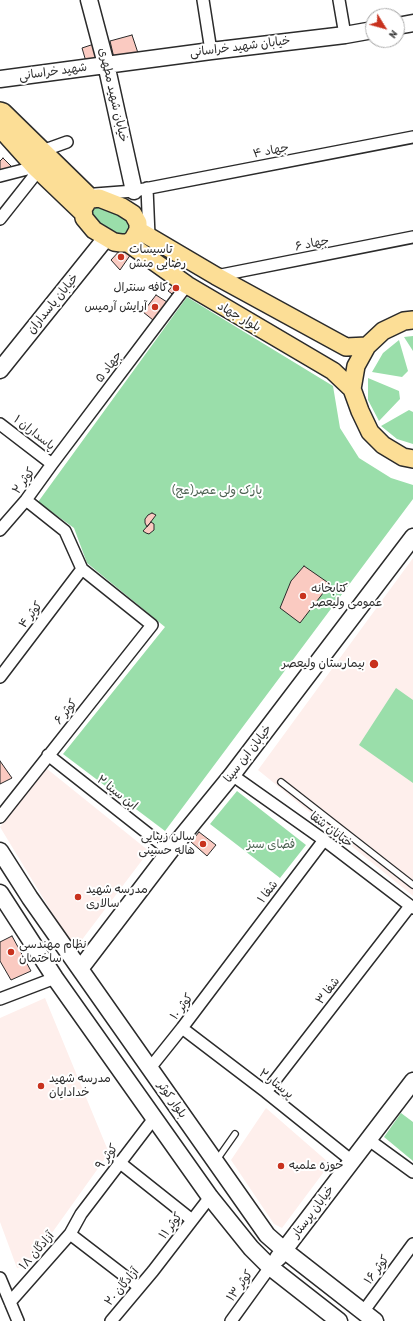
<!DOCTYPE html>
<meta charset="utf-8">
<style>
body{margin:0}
#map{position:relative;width:413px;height:1321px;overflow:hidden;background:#fff;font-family:"Patrick Hand",sans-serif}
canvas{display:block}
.north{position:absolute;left:365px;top:8px;width:40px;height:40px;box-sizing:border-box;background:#fff;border:1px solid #aaa;border-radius:50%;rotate:127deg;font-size:11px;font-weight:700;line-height:16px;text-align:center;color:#2b2b2b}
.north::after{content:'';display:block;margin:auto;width:14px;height:18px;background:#c8321e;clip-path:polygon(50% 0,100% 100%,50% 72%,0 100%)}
</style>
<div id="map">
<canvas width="413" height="1321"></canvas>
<div class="north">N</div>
</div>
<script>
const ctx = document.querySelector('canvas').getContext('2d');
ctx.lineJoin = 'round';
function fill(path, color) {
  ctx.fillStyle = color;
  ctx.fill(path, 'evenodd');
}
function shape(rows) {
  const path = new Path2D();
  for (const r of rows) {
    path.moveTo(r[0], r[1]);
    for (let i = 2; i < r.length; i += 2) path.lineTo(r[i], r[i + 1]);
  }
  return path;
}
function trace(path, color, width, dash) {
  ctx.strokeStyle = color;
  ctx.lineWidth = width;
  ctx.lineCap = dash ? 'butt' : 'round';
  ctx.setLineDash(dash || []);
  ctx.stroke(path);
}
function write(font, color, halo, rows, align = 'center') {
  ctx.font = font + ' "Patrick Hand","Playpen Sans Arabic",sans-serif';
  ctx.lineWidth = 4;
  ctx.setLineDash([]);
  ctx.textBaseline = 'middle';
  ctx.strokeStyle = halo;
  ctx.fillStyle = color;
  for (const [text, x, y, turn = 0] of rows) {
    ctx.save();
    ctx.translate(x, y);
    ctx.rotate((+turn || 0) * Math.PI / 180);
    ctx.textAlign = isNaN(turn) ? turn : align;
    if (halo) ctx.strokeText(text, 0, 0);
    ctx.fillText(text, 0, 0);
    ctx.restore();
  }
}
const built = shape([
 [413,558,413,896,258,770],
 [46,768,149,851,78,945,71,944,0,827],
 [45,998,109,1153,29,1265,17,1268,0,1222,0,1018],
 [266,1108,328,1162,326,1169,282,1228,274,1224,231,1160]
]);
const green = shape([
 [88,202,122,208,136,230,115,241,84,209],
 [187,297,333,386,340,428,359,458,391,478,413,485,413,499,165,831,63,754,165,627,87,563,74,528,38,502],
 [413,336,413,351,404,337],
 [399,340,408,371,402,377,372,372,383,353],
 [368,378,399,391,400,399,379,421,368,400],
 [409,410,413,412,413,444,397,439,381,426],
 [396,688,413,700,413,783,359,745],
 [237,791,306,845,280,878,210,824],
 [401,1113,413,1122,413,1161,384,1137]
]);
const building = shape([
 [132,35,138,53,114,58,110,41,132,35],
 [97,43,102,60,87,65,82,48,97,43],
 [3,158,13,168,0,172,0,161,3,158],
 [122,248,131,254,120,270,111,260,122,248],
 [177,281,184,286,175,296,168,291,177,281],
 [156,295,167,302,153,320,143,312,156,295],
 [152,513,156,515,147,527,145,523,145,519,148,515,152,513],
 [151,522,154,524,154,530,149,534,146,533,143,531,151,522],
 [304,566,330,584,300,623,280,608,291,581,304,566],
 [0,761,12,778,0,784,0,761],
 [199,832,216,845,207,856,191,842,199,832],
 [12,936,31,971,11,980,0,961,0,942,12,936]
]);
const lane = shape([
 [281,782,413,885],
 [216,1161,235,1134]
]);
const street = shape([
 [203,0,211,51],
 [339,0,345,35],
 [42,151,67,142],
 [0,176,35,167],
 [147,188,149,236],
 [95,194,134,191,413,137],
 [0,219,38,171],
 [216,276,413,237],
 [0,424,52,464],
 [0,530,26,500,52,464,187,285],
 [0,677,82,569],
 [48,755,170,851],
 [232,775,324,840,413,908],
 [0,817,152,625,82,569,65,531,26,500],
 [0,999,55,978],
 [182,1028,266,1092,352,1161],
 [150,1068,182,1028,324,840],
 [266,1092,410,906],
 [369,1140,413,1172],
 [119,1162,192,1220],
 [70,1234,139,1287],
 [0,1278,18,1321],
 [10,1302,70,1234,81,1214,155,1117],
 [363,1312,413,1244],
 [111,1321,153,1271,210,1197],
 [231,1321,270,1267]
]);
const secondary = shape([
 [89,0,106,64,134,191],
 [397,26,413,23],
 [0,79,211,51,345,35,373,30],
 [0,370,106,238],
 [0,851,30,898,267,1235,284,1250,375,1321],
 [0,893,55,978,210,1197,251,1248,270,1267,339,1321],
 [80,969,170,851,232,775,413,537],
 [278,1258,413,1081]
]);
const primary = shape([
 [0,111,3,112,92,199],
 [0,128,35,167,82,212],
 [99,198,122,207,133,214,138,223,138,230,133,239,128,243,121,243,114,242,94,230,84,218,83,209,88,201,92,199,99,198],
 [138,230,216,276,346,347,367,346],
 [128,243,187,285,333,371,352,389],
 [413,320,404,321,383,331,367,346,356,366,352,389,360,411,370,432,383,445,403,457,413,459]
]);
const markers = [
 [121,257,4,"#c8321e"],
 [176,288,4,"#c8321e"],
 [155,307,4,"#c8321e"],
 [303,596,4,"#c8321e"],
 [374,664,5,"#c8321e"],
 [203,844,4,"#c8321e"],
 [78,897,4,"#c8321e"],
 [11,952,4,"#c8321e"],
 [41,1086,4,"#c8321e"],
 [281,1166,4,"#c8321e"]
];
const streetNames = [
 ["خیابان شهید خراسانی",240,47,-7],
 ["شهید خراسانی",53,72,-8],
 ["خیابان شهید مطهری",113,95,77],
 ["جهاد ۴",271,151,-11],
 ["جهاد ۶",312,244,-11],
 ["خیابان پاسداران",53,304,-51],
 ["بلوار جهاد",239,317,30],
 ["جهاد ۵",109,367,-53],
 ["پاسداران ۱",34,433,38],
 ["کوثر ۲",24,481,-54],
 ["کوثر ۴",31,615,-52],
 ["کوثر ۶",66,712,-51],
 ["خیابان ابن سینا",248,754,-52],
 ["ابن سینا ۲",117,793,38],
 ["خیابان شفا",331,830,37],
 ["شفا ۱",268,892,-53],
 ["شفا ۳",328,991,-52],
 ["کوثر ۱۰",182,1007,-53],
 ["پرستار ۲",276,1084,38],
 ["بلوار کوثر",172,1100,55],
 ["کوثر ۹",107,1157,-53],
 ["خیابان پرستار",313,1212,-53],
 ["کوثر ۱۱",171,1226,-53],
 ["آزادگان ۱۸",37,1251,-49],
 ["کوثر ۱۶",377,1270,-53],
 ["کوثر ۱۳",240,1286,-54],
 ["آزادگان ۲۰",122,1287,-50]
];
const poiNames = [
 ["تاسیسات",129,250],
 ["رضایی منش",129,264],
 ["کافه سنترال",168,288,"right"],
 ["آرایش آرمیس",147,307,"right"],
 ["کتابخانه",311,589],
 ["عمومی ولیعصر",311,603],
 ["بیمارستان ولیعصر",365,664,"right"],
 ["سالن زیبایی",195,837,"right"],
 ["هاله حسینی",195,851,"right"],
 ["مدرسه شهید",86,890],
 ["سالاری",86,904],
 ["نظام مهندسی",19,945],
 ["ساختمان",19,959],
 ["مدرسه شهید",49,1079],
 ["خدادایان",49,1093],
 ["حوزه علمیه",289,1166]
];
const parkNames = [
 ["پارک ولی عصر(عج)",217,491],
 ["فضای سبز",271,845]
];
fill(built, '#feefec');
fill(green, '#9adeaa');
fill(building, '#facac1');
trace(building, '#2b2b2b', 1);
trace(lane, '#2b2b2b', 8);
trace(street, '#2b2b2b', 14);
trace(secondary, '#2b2b2b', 19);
trace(primary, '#2b2b2b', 20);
trace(lane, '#fff', 5.5);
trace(street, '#fff', 11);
trace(secondary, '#fff', 16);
trace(primary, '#fcde96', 17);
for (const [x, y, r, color] of markers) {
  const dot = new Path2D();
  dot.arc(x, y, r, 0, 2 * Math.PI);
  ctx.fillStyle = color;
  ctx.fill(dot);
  trace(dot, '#fff', 1.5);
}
write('12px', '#2b2b2b', '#fff', streetNames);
write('12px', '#2b2b2b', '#fff', poiNames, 'left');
write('12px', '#4c6151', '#fff', parkNames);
</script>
